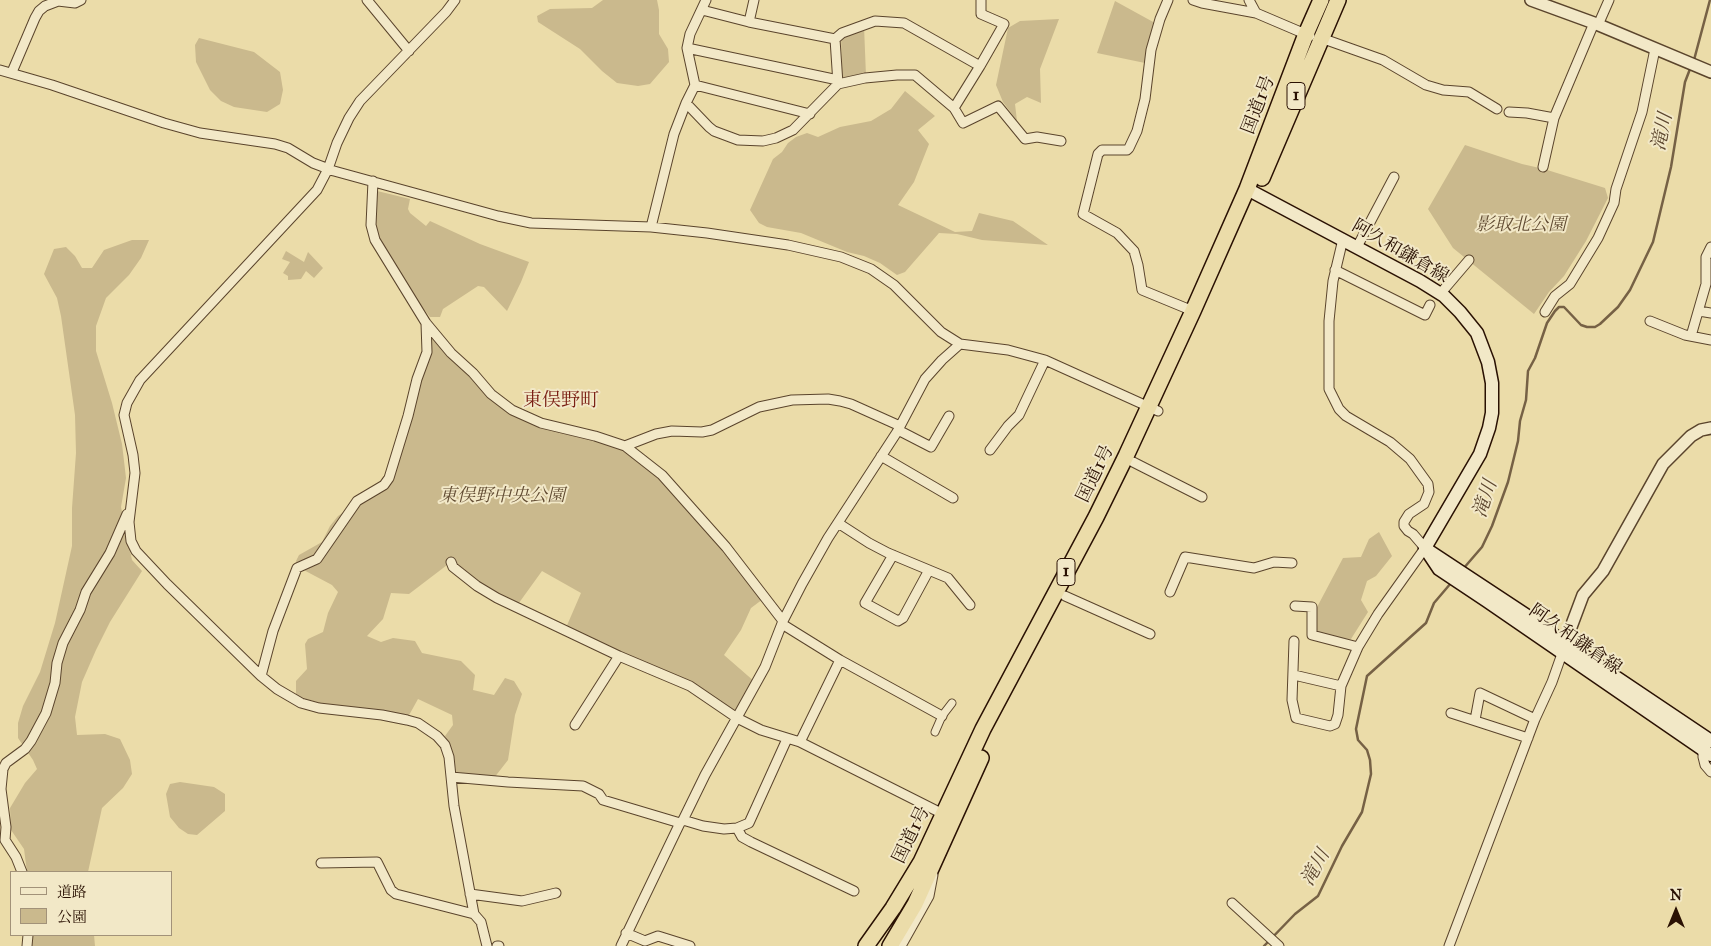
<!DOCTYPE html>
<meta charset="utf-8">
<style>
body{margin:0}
#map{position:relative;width:1711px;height:946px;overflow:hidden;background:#ebdca9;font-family:"IM FELL Great Primer","Noto Serif JP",serif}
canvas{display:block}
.legend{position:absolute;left:10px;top:871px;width:162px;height:65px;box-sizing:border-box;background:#f2e8c7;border:1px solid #a29279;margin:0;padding:6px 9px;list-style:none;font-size:15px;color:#2a1103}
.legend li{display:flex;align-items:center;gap:10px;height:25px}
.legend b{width:25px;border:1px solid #a29279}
.north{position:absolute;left:1651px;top:886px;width:50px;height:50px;-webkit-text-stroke:4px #f2e8c7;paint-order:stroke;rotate:0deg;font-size:14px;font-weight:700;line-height:20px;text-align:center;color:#2a1103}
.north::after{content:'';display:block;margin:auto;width:18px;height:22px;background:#2a1103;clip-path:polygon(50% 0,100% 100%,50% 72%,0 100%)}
</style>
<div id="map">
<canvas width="1711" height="946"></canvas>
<ul class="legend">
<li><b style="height:6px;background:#f2e8c7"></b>道路</li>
<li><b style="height:14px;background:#cab98d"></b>公園</li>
</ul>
<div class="north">N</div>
</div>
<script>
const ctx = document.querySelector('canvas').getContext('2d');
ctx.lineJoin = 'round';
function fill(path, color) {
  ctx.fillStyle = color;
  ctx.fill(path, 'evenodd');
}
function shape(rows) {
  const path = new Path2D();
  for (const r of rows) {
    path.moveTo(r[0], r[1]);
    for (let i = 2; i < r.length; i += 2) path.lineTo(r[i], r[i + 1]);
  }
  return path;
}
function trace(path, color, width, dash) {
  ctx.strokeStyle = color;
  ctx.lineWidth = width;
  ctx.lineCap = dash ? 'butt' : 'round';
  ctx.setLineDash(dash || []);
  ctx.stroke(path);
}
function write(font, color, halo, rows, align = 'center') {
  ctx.font = font + ' "IM FELL Great Primer","Noto Serif JP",serif';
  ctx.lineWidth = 4;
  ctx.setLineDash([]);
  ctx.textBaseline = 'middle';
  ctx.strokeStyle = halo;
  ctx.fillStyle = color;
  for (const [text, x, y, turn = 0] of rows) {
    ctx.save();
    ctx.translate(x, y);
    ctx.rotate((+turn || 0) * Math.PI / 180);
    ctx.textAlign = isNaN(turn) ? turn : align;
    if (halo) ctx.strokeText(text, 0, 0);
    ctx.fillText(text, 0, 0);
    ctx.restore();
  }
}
const green = shape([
 [603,0,657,0,659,10,659,34,668,49,669,62,650,84,638,86,617,83,602,71,580,49,538,22,537,16,550,9,592,8],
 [1115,1,1155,23,1145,63,1097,53],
 [1059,19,1040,69,1041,103,1027,97,1015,104,1017,121,1003,102,996,85,1008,28,1020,21],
 [864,26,866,76,847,79,842,77,841,37],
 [199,38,254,52,280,72,283,90,280,104,267,112,234,107,221,101,210,90,196,62,195,45],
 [905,91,935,116,918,130,929,144,914,182,898,205,955,232,972,231,979,213,1013,221,1048,245,982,240,957,234,939,233,905,272,897,275,880,263,864,256,847,252,801,233,767,227,759,223,750,210,773,159,782,152,788,143,796,137,807,133,818,137,840,127,871,121,891,109],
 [1465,145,1522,164,1544,169,1605,188,1608,198,1586,241,1564,276,1549,292,1534,314,1453,248,1428,209],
 [373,190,410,199,408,209,410,213,426,226,430,221,480,244,529,262,521,282,507,311,484,287,478,286,443,309,440,317,430,317,396,274,371,225],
 [132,240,149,240,141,258,129,275,106,298,96,326,96,351,112,403,122,444,126,478,121,507,132,560,142,571,110,622,96,650,82,682,75,717,77,735,105,734,120,739,130,760,132,774,123,788,102,808,88,872,27,872,24,849,11,830,10,808,25,783,37,769,33,760,18,738,18,723,23,706,40,672,55,623,72,546,72,508,76,453,75,415,61,316,57,298,44,274,54,249,66,247,75,256,82,268,92,268,104,250],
 [286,251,304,262,308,252,323,268,314,278,306,271,301,279,288,280,288,276,283,273,290,262,282,259],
 [426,323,512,410,625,446,670,482,763,599,751,608,741,630,724,655,755,682,737,718,718,704,565,630,581,593,542,571,516,607,497,598,451,562,409,594,391,593,383,619,367,636,381,642,393,638,415,641,422,653,461,661,475,675,473,690,494,695,505,678,514,681,522,694,515,715,508,760,494,778,456,772,453,754,445,736,453,725,452,715,418,699,408,717,389,711,320,703,296,696,296,681,307,669,305,644,308,639,323,632,328,613,338,592,332,585,298,567,296,561,299,555,322,542,330,526,338,516,384,485,427,352],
 [1379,532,1392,556,1376,576,1367,581,1361,600,1368,612,1351,639,1333,638,1315,633,1315,611,1343,558,1361,557,1369,539],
 [180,782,214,787,225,794,225,811,197,835,188,834,179,828,170,817,166,794,170,784],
 [30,935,94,935,95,946,28,946]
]);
const stream = shape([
 [1694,60,1710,0],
 [1463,569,1482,547,1492,526,1508,482,1518,441,1520,421,1526,400,1528,371,1535,358,1547,323,1555,311,1559,307,1564,307,1581,325,1587,327,1595,327,1600,324,1618,307,1630,290,1653,242,1671,167,1685,82,1690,69],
 [1264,946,1295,914,1318,896,1342,846,1362,812,1371,774,1370,760,1367,750,1358,740,1356,729,1367,676,1426,623,1434,603,1451,583]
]);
const pedestrian = shape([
 [935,732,942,716,952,703]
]);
const minor = shape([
 [367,0,409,51],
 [455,0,446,12,360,101,349,118,337,143,328,169,317,190,140,380,127,403,124,415,133,455,135,473,129,522,131,541,136,551,167,584,261,676,277,689,301,703,319,708,382,715,407,720,418,723,437,736,445,745,449,757,454,806,474,914,481,922,487,946],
 [1168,0,1160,19,1151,50,1145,99,1137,131,1129,148,1127,150,1102,150,1098,154,1083,214,1117,233,1134,251,1138,265,1142,290,1193,311],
 [1193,0,1202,3,1256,13,1310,36],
 [1249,0,1256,13],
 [702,10,749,22,835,39],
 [749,22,754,0],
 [1598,25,1609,0],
 [1321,38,1383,60,1426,85,1443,90,1469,92,1497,109],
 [835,39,838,84],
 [687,48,838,80],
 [980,66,1004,24,981,14,981,0],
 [0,70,52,85,164,123,200,133,275,144,288,148,313,163,334,171,498,216,531,223,651,227,707,233,788,245,841,257,871,269,894,285,941,332,960,344,1008,350,1045,360,1158,411],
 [12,72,35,18,39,11,45,6,58,1,75,3,81,0],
 [695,85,810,114],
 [686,103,709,127,714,131,738,140,763,141,776,138,793,130,838,84,865,78,897,75,915,75,954,108,980,66,904,23,875,21,842,33,835,39],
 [954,108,963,123,998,106,1025,139,1037,137,1061,141],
 [1509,112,1527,113,1554,118],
 [1543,167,1554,118,1594,23],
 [373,181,371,225,375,240,426,323,451,353,473,373,491,394,512,410,541,423,595,436,625,446,662,475,726,547,783,621],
 [651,227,674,134,686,103,695,85,687,48,690,34,706,0],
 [1357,247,1394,177],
 [1335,270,1425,315,1430,305],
 [1440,294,1469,260],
 [1699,311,1711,313],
 [1545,312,1555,296,1570,284,1598,238,1614,203,1616,189,1642,112,1655,49],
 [1650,321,1685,335,1711,340],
 [1691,336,1706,284,1706,257,1711,247],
 [898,430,931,447,949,416],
 [625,446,656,434,672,431,702,432,712,430,759,407,792,400,828,399,840,401,851,404,900,426],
 [990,450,1008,426,1019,415,1045,360],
 [881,456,953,498],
 [1133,462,1202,497],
 [838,523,869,543,888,553,948,578,970,605],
 [893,555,865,603,898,621,903,618,929,570],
 [451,562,453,567,477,586,497,598,619,656,690,686,737,718,761,730,800,742,943,814],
 [1170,592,1185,557,1254,568,1274,562,1292,563],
 [1065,596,1150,634],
 [1295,606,1312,607,1312,635,1358,647],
 [782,624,840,660,942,716],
 [1294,641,1292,700,1296,718,1330,726,1335,724,1338,715,1341,686,1358,647,1378,614,1425,548,1413,534,1408,531,1404,526,1404,522,1409,514,1424,504,1429,492,1428,484,1410,459,1390,442,1346,416,1339,409,1329,389,1329,321,1333,281,1343,239],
 [1294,675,1341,686],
 [261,676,273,631,297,568,317,559,357,501,384,485,389,478,408,416,417,379,427,352,426,323],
 [1451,713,1528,738],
 [1475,720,1480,693,1535,719],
 [575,725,619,656],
 [800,742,840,660],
 [1703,750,1703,757,1705,765,1711,772],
 [451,777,508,782,583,786,599,794,603,800,680,823],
 [683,820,703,826,724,829,737,828,749,823,787,739],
 [737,828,742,837,751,842,854,891],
 [321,863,377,862,391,890,396,894,474,914],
 [22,872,16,857,5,840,6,827,1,789,3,769,6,763,25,749,31,741,46,713,55,683,57,663,63,643,80,610,86,592,110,553,127,514],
 [470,894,522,901,556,893],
 [1232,903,1279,946],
 [626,933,645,941,658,936,690,946],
 [27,946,28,935],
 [497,946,499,946],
 [621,946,680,823,683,820,705,775,765,667,783,621,802,584,828,538,897,432,925,379,942,360,960,344],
 [901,946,929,896,933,875],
 [1449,946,1535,719,1552,682,1564,648]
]);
const tertiary = shape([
 [1531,0,1594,23,1711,72],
 [1565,643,1583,595,1603,571,1663,464,1691,436,1701,430,1711,428]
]);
const secondary = shape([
 [1247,189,1420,281,1444,296,1460,312,1477,333,1488,362,1492,383,1492,413,1489,428,1480,454,1425,548],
 [1425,548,1439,569,1487,601,1711,755],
 [1429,551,1526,615,1565,643,1711,741]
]);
const trunk = shape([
 [1262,178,1338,0],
 [866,946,893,908,921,862,983,729,1096,517,1126,456,1193,311,1247,189,1306,34,1321,0],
 [890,946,915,904,981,758]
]);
const shields = [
 [1296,96,18],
 [1066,572,18]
];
const shieldNames = [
 ["1",1296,96],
 ["1",1066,572]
];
const streetNames = [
 ["国道1号",1259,105,-69],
 ["阿久和鎌倉線",1400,252,30],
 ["国道1号",1096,474,-64],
 ["阿久和鎌倉線",1575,640,35],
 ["国道1号",912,835,-64]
];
const parkNames = [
 ["影取北公園",1521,226],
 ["東俣野中央公園",502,497]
];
const waterNames = [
 ["滝川",1663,132,-78],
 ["滝川",1486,499,-72],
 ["滝川",1316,868,-61]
];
const neighbourhoodNames = [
 ["東俣野町",561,401]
];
fill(green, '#cab98d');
trace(stream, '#766145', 2.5);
trace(pedestrian, '#5a442c', 9);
trace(minor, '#5a442c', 11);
trace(tertiary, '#5a442c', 14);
trace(secondary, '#2a1103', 15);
trace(trunk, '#2a1103', 18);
trace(pedestrian, '#f2e8c7', 7);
trace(minor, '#f2e8c7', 9);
trace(tertiary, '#f2e8c7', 11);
trace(secondary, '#f2e8c7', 12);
trace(trunk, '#ebdca9', 15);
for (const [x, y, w] of shields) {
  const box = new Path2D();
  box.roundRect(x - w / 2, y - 13.5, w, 27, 4);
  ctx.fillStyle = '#f2e8c7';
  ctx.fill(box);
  trace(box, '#2a1103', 1);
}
write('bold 16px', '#2a1103', null, shieldNames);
write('18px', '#2a1103', '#f2e8c7', streetNames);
write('italic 18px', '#624c33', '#f2e8c7', parkNames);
write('italic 19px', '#5d472f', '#f2e8c7', waterNames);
write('19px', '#7a1f14', '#f2e8c7', neighbourhoodNames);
</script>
